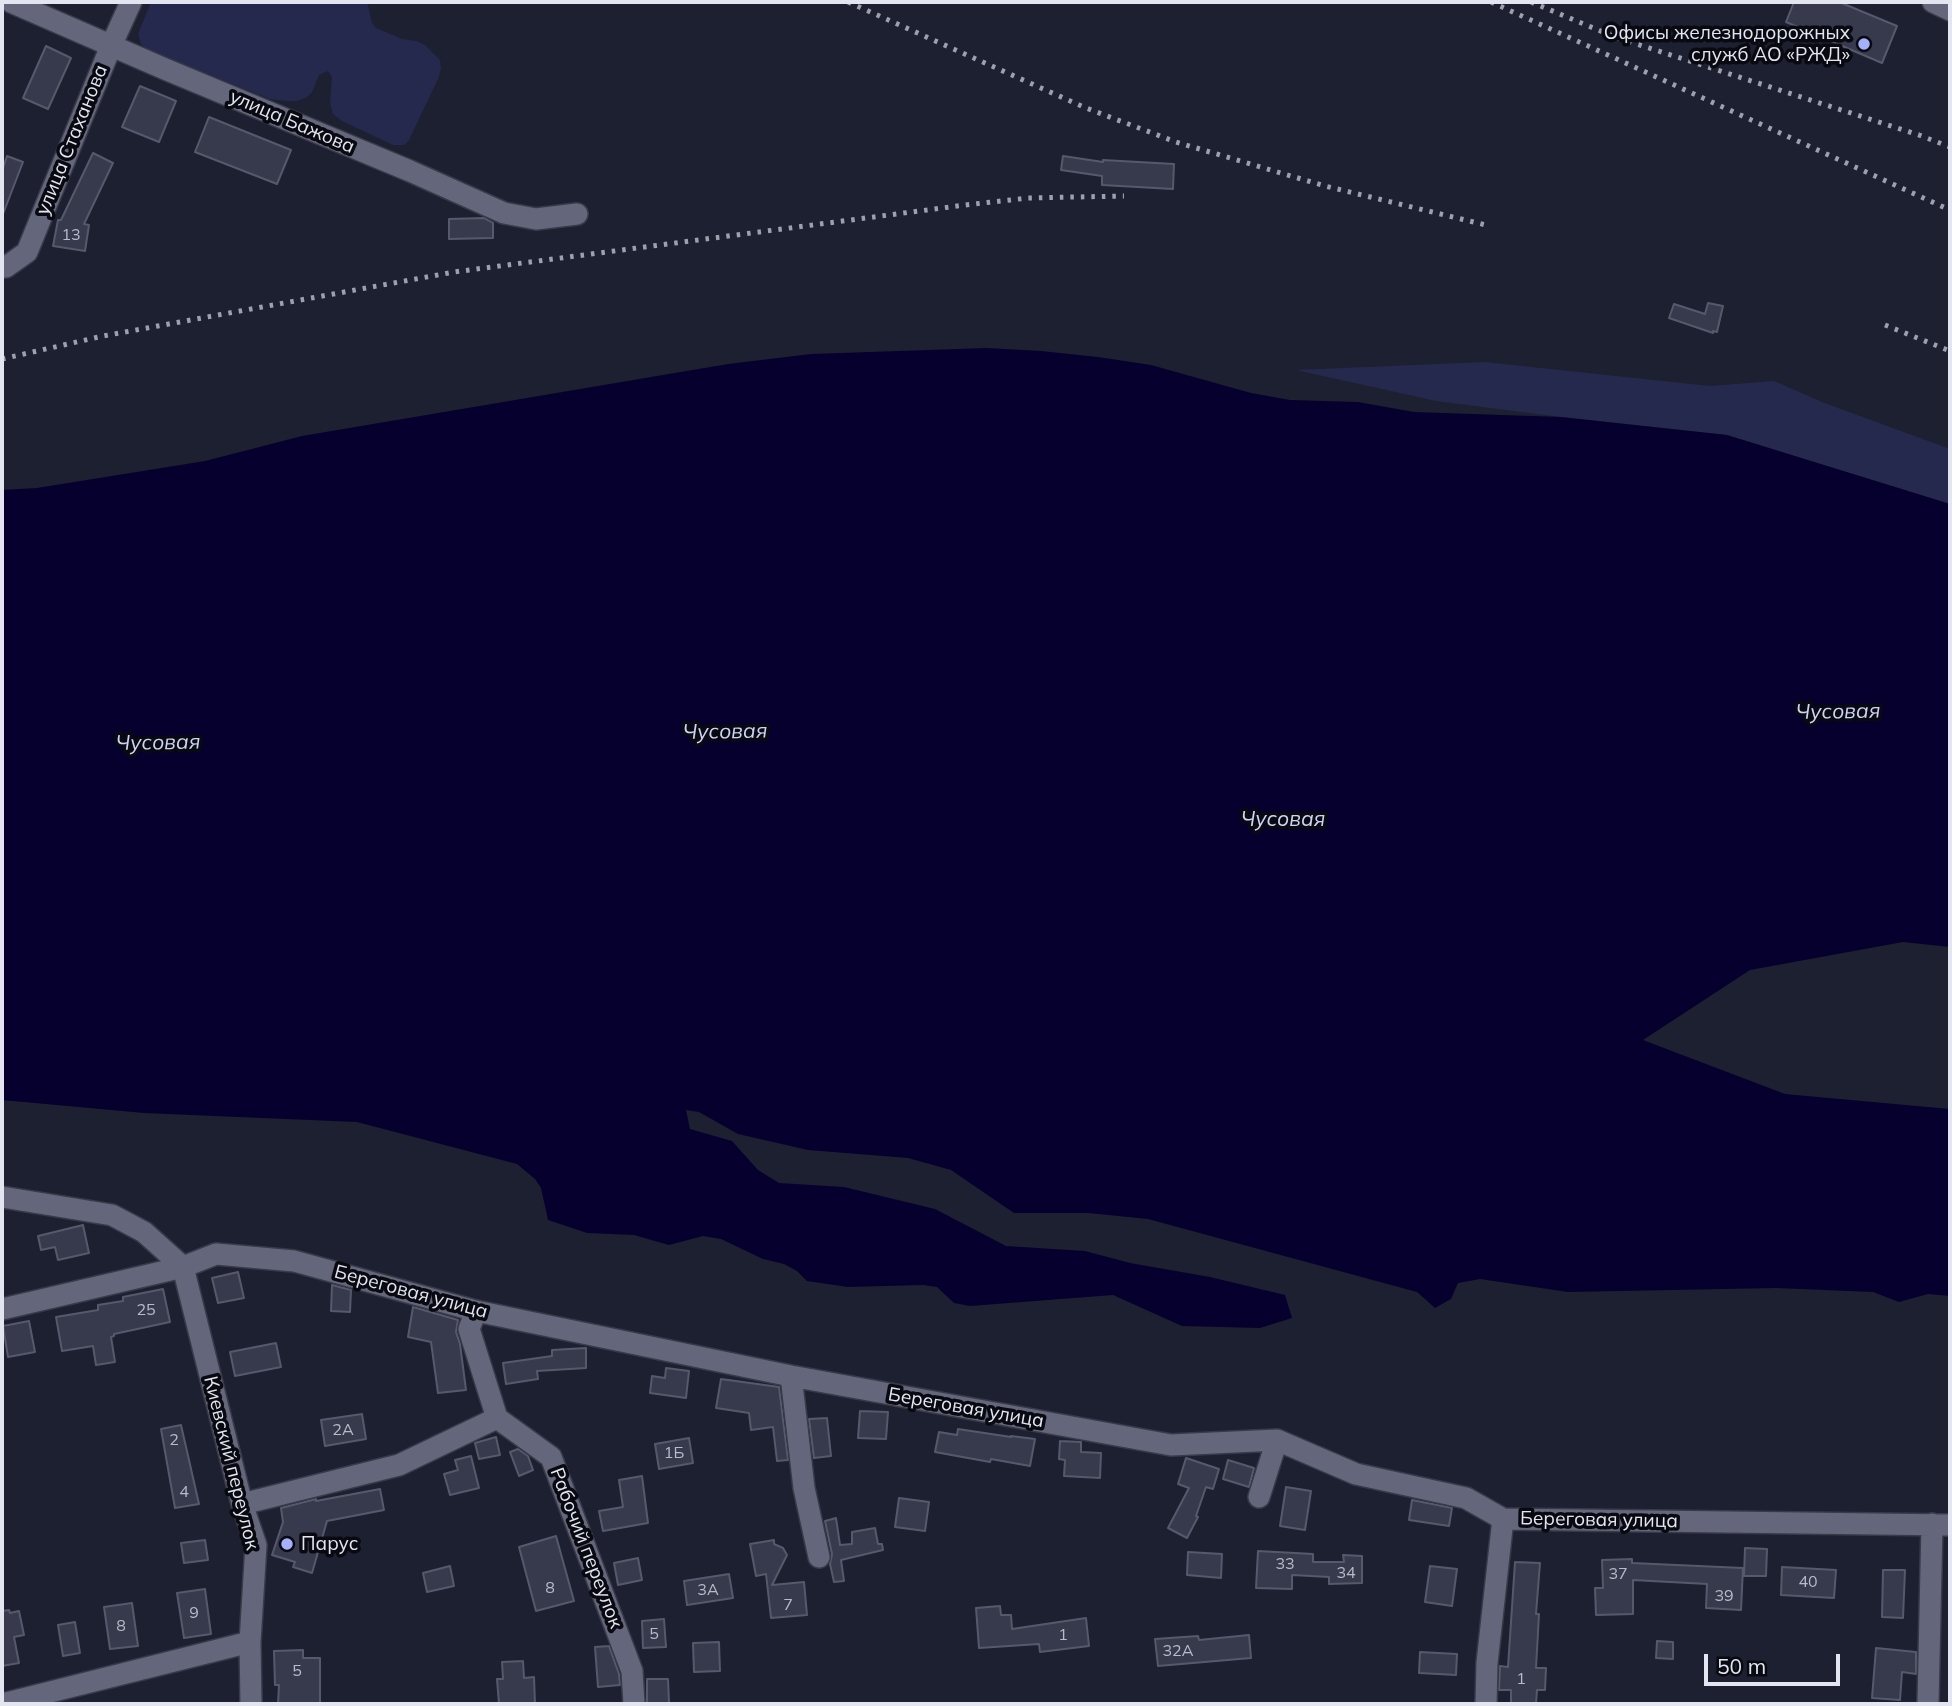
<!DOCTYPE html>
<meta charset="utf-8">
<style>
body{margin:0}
#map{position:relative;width:1952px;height:1706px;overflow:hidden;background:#1d2030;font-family:Mulish,sans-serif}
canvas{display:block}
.frame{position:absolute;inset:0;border:4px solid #e3e6f1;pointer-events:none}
.scale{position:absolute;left:1704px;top:1654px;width:136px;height:32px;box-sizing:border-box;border:4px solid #e3e6f1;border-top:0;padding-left:9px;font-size:21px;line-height:24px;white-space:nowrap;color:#e3e6f1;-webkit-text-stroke:5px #090a11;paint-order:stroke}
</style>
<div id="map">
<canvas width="1952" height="1706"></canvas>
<div class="frame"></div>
<div class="scale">50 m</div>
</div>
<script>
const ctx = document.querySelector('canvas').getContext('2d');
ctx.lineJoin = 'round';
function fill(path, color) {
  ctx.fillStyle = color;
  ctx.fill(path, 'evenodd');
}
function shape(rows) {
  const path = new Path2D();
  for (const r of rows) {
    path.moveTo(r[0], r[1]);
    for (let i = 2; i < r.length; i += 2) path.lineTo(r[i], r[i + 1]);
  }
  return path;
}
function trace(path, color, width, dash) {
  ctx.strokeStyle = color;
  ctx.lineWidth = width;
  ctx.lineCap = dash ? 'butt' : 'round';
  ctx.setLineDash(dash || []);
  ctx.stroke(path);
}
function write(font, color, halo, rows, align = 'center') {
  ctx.font = font + ' Mulish,sans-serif';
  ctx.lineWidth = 7;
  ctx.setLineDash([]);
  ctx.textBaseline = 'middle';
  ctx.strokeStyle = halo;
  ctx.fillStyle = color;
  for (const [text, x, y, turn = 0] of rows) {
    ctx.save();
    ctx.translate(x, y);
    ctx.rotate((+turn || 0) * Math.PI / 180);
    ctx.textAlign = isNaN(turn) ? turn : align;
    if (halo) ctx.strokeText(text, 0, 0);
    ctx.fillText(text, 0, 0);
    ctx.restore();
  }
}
const green = shape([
 [151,2,367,2,372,23,376,28,402,39,416,41,425,45,440,60,441,69,438,79,409,140,404,145,393,145,342,121,333,114,330,103,332,77,328,71,319,75,312,92,307,97,297,101,286,101,270,99,147,50,141,44,138,34],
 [1485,362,1710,386,1774,381,1822,402,1950,449,1950,504,1727,435,1561,417,1436,401,1296,370]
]);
const water = shape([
 [987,348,1041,351,1098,357,1151,365,1251,393,1290,400,1358,402,1414,412,1561,417,1727,435,1950,504,1950,947,1903,942,1750,970,1643,1040,1785,1094,1950,1109,1950,1296,1928,1294,1899,1302,1873,1292,1776,1288,1568,1292,1480,1279,1458,1283,1451,1299,1435,1308,1417,1292,1148,1219,1088,1213,1014,1213,951,1170,908,1158,808,1150,738,1134,699,1112,686,1110,690,1129,732,1141,758,1170,779,1183,844,1187,935,1209,1006,1246,1085,1251,1130,1263,1210,1277,1285,1295,1292,1318,1260,1328,1182,1326,1113,1295,970,1306,954,1303,937,1287,923,1285,848,1287,807,1281,797,1271,784,1264,763,1259,721,1239,703,1236,669,1245,634,1235,587,1233,548,1220,541,1188,535,1179,517,1164,357,1122,144,1113,2,1100,2,490,37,488,205,461,302,436,728,364,811,354]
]);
const building = shape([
 [1794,2,1839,2,1897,26,1882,63,1786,22,1794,2],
 [46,46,71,58,48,109,23,98,46,46],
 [140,86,176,101,159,142,122,127,140,86],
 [209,117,291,150,277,184,195,152,209,117],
 [93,153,113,163,84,224,89,225,85,251,53,246,58,220,61,220,93,153],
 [7,156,23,162,3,214,2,171,7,156],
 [1063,156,1103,162,1103,160,1174,164,1173,189,1102,185,1102,176,1061,170,1063,156],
 [484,218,493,223,493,238,449,239,449,219,484,218],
 [1708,303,1723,306,1717,332,1713,331,1713,333,1669,318,1674,304,1705,314,1708,303],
 [83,1225,89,1253,58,1260,55,1247,41,1250,38,1236,83,1225],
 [238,1272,244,1298,218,1303,212,1278,238,1272],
 [332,1285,351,1290,350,1312,331,1311,332,1285],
 [163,1289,170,1322,114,1334,114,1336,111,1337,115,1362,96,1365,93,1346,62,1351,56,1317,98,1310,98,1305,123,1301,123,1297,163,1289],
 [413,1307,458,1320,456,1332,460,1344,466,1390,438,1393,431,1342,408,1337,413,1307],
 [29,1321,35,1352,8,1357,3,1326,29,1321],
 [276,1343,281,1367,235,1376,230,1352,276,1343],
 [586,1348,586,1368,537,1371,538,1379,506,1384,503,1363,552,1356,552,1350,586,1348],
 [666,1368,689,1371,686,1398,650,1393,652,1376,665,1378,666,1368],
 [721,1379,779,1387,788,1460,777,1461,773,1427,751,1430,749,1413,716,1408,721,1379],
 [860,1411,888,1412,886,1439,858,1438,860,1411],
 [362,1414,366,1439,325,1446,321,1420,362,1414],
 [827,1418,831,1456,814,1458,809,1419,827,1418],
 [181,1425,199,1504,175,1508,161,1429,181,1425],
 [958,1429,1011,1437,1011,1436,1035,1439,1030,1466,991,1459,990,1462,935,1452,939,1432,957,1435,958,1429],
 [496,1437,500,1455,479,1459,475,1443,496,1437],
 [689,1438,693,1463,659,1469,655,1444,689,1438],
 [1060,1441,1081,1442,1081,1452,1101,1453,1100,1478,1064,1476,1065,1460,1059,1459,1060,1441],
 [518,1449,528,1456,533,1470,519,1476,510,1452,518,1449],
 [471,1456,479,1488,450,1495,444,1474,458,1470,455,1460,471,1456],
 [1186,1458,1219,1469,1213,1489,1206,1487,1196,1516,1198,1517,1187,1538,1168,1528,1189,1488,1178,1484,1186,1458],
 [1228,1460,1254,1468,1249,1487,1223,1479,1228,1460],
 [642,1476,648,1523,603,1531,599,1511,623,1507,619,1480,642,1476],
 [1286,1487,1311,1491,1305,1530,1280,1526,1286,1487],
 [380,1489,384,1510,327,1521,312,1573,293,1567,295,1562,272,1555,283,1522,281,1508,316,1499,316,1501,380,1489],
 [899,1498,929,1502,925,1531,895,1527,899,1498],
 [1412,1500,1452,1508,1449,1526,1409,1520,1412,1500],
 [836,1518,840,1545,852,1544,852,1532,875,1528,878,1544,882,1544,883,1550,841,1560,844,1581,834,1582,830,1564,832,1554,825,1521,836,1518],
 [556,1536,574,1601,536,1611,519,1547,556,1536],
 [205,1540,208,1560,184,1563,181,1543,205,1540],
 [774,1540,774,1544,783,1548,787,1555,772,1585,804,1582,807,1615,771,1618,766,1574,756,1576,750,1544,774,1540],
 [1745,1548,1767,1549,1766,1576,1744,1576,1745,1548],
 [1258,1551,1313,1554,1313,1562,1344,1562,1343,1555,1362,1556,1362,1583,1329,1584,1329,1577,1292,1575,1292,1589,1256,1588,1258,1551],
 [1188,1552,1222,1554,1221,1578,1187,1575,1188,1552],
 [638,1558,642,1580,618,1585,614,1563,638,1558],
 [1632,1559,1632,1563,1743,1568,1741,1610,1706,1608,1707,1584,1633,1580,1633,1614,1596,1615,1595,1588,1603,1588,1602,1560,1632,1559],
 [1515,1562,1540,1563,1536,1614,1539,1614,1536,1668,1546,1668,1545,1690,1537,1690,1536,1704,1511,1704,1511,1690,1499,1690,1500,1666,1508,1667,1515,1562],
 [450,1566,454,1586,427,1592,423,1573,450,1566],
 [1430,1566,1457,1569,1452,1606,1425,1602,1430,1566],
 [1782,1567,1836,1570,1834,1598,1781,1595,1782,1567],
 [1883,1570,1905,1570,1903,1618,1882,1617,1883,1570],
 [729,1574,733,1598,687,1605,684,1581,729,1574],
 [205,1589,211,1634,184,1638,177,1593,205,1589],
 [132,1603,138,1646,110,1649,104,1607,132,1603],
 [1000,1606,1001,1615,1011,1615,1012,1629,1086,1618,1089,1646,1040,1652,1039,1644,979,1648,976,1608,1000,1606],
 [9,1610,10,1613,19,1611,24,1635,14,1637,19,1663,2,1666,2,1611,9,1610],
 [664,1619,666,1647,643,1648,642,1621,664,1619],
 [75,1622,80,1653,63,1656,58,1625,75,1622],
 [1249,1635,1251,1658,1158,1666,1155,1639,1198,1636,1199,1640,1249,1635],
 [1657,1641,1673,1642,1673,1659,1656,1658,1657,1641],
 [719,1642,720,1671,694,1672,693,1643,719,1642],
 [609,1646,619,1674,620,1685,598,1687,595,1647,609,1646],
 [1876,1648,1916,1652,1916,1674,1902,1672,1900,1700,1872,1698,1876,1648],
 [303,1650,303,1658,320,1658,320,1704,278,1704,279,1685,275,1685,274,1651,303,1650],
 [1420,1652,1457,1654,1456,1675,1419,1673,1420,1652],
 [523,1661,524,1678,534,1677,535,1704,499,1704,497,1679,503,1679,502,1662,523,1661],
 [647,1679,668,1679,669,1703,647,1703,647,1679]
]);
const minor = shape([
 [11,2,165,69,410,171,504,213,536,219,577,214],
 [1933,2,1950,10],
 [2,267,6,267,27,252,111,46,131,2],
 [2,1197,112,1215,144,1232,183,1267,216,1254,294,1261,476,1311,791,1376,1171,1445,1277,1440,1356,1474,1466,1498,1503,1519,1950,1525],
 [2,1309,183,1267,242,1504,256,1545,250,1642,251,1704],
 [476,1311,469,1329,497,1418,551,1457,632,1671,634,1704],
 [791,1376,804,1488,819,1557],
 [1259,1497,1277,1440],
 [242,1504,399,1465,497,1418],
 [2,1704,250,1642],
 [1486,1704,1487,1663,1503,1519],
 [1928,1704,1932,1524]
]);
const rail = shape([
 [848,2,1086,108,1176,142,1325,186,1490,226],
 [1491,2,1950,210],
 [1531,2,1615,37,1919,135,1950,147],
 [1885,325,1950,351],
 [2,359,103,336,454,272,965,205,1028,198,1124,196]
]);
const markers = [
 [1864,44,7,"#a6b1fc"],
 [287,1544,7,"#a6b1fc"]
];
const numberNames = [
 ["13",71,235],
 ["25",146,1310],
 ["2А",343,1430],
 ["2",174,1440],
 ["1Б",674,1453],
 ["4",184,1492],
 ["33",1285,1564],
 ["34",1346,1573],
 ["37",1618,1574],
 ["40",1808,1582],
 ["8",550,1588],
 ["3А",708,1590],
 ["39",1724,1596],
 ["7",788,1605],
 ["9",194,1613],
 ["8",121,1626],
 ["5",654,1634],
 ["1",1063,1635],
 ["32А",1178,1651],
 ["5",297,1671],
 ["1",1521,1679]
];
const poiNames = [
 ["Офисы железнодорожных",1850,33],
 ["служб АО «РЖД»",1850,55],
 ["Парус",301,1544,"left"]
];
const streetNames = [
 ["улица Бажова",292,122,23],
 ["улица Стаханова",72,140,-68],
 ["Береговая улица",411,1292,15],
 ["Береговая улица",966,1408,10],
 ["Киевский переулок",231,1463,76],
 ["Береговая улица",1599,1520,1],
 ["Рабочий переулок",586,1548,69]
];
const waterNames = [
 ["Чусовая",1838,712,-1],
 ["Чусовая",725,732,-1],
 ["Чусовая",158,743,-1],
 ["Чусовая",1283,820]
];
fill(green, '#25294d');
fill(water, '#06002e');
fill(building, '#373a4c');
trace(building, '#56596c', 2);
trace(minor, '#383a48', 24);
trace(minor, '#64677b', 21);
trace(rail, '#9da0ad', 5, [3.5, 7]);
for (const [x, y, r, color] of markers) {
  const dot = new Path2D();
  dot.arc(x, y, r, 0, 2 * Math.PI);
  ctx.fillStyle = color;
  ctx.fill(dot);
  trace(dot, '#090a11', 2.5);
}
write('16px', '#b8bbc8', null, numberNames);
write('19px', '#e3e6f1', '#090a11', poiNames, 'right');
write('19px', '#e3e6f1', '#090a11', streetNames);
write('italic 21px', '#ced4f8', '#090a11', waterNames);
</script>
